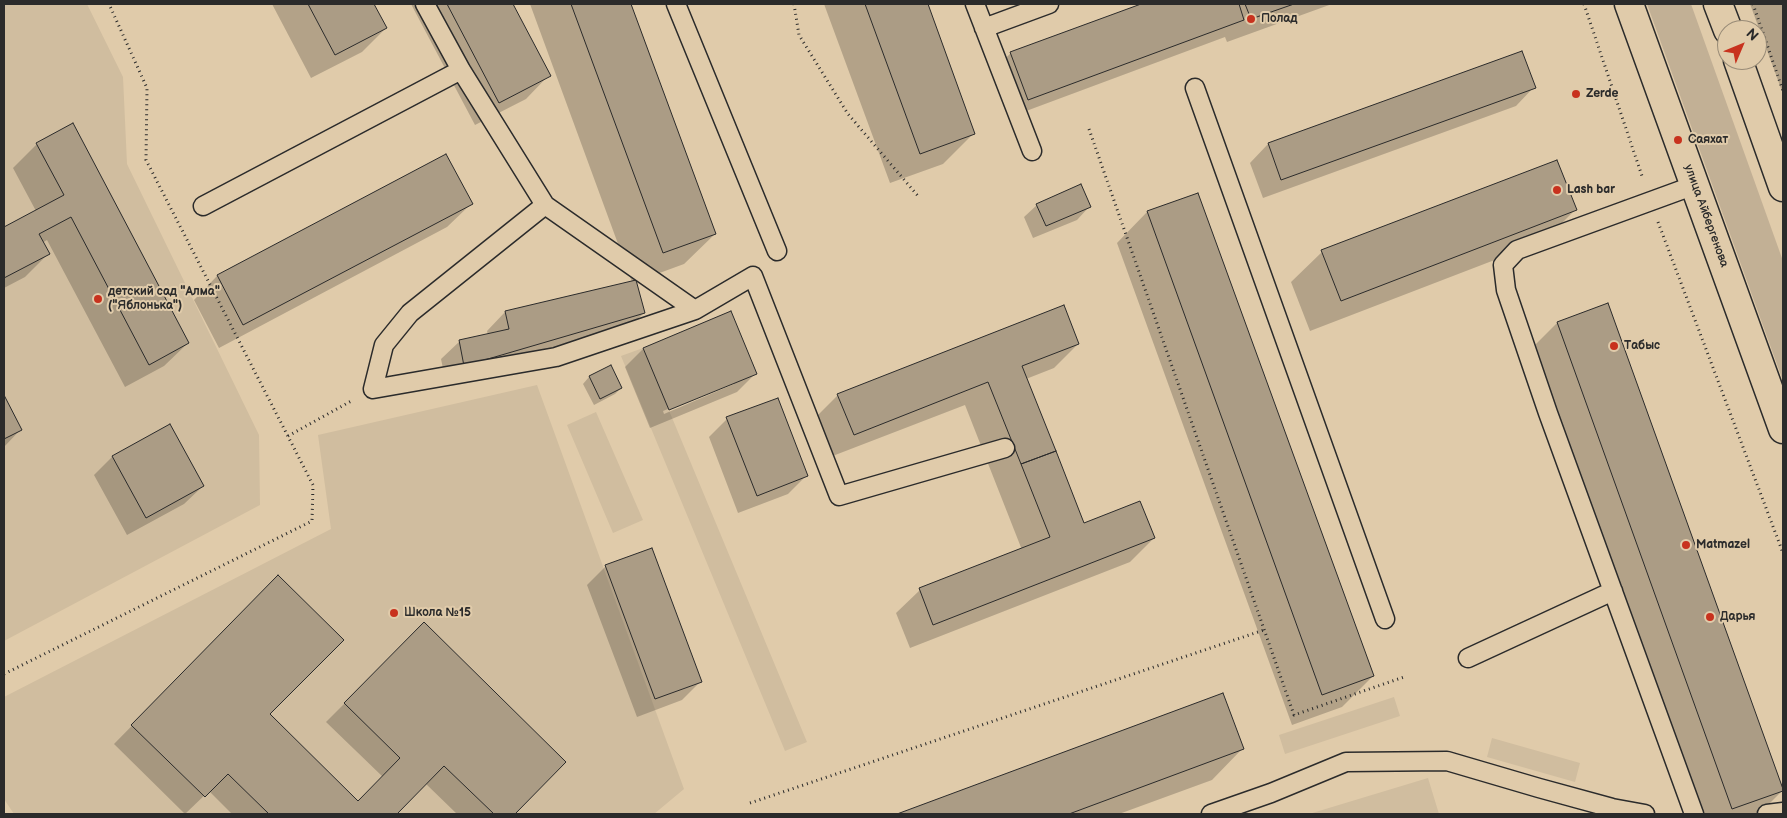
<!DOCTYPE html>
<meta charset="utf-8">
<style>
body{margin:0}
#map{position:relative;width:1787px;height:818px;overflow:hidden;background:#e0cbaa;font-family:"Balsamiq Sans",sans-serif}
canvas{display:block}
.frame{position:absolute;inset:0;border:5px solid #2b2b2b;pointer-events:none}
.north{position:absolute;left:1717px;top:20px;width:50px;height:50px;box-sizing:border-box;background:#e0cbaa;border:1px solid #988b77;border-radius:50%;rotate:45deg;font-size:14px;font-weight:700;line-height:20px;text-align:center;color:#2b2b2b}
.north::after{content:'';display:block;margin:auto;width:18px;height:22px;background:#c8321e;clip-path:polygon(50% 0,100% 100%,50% 72%,0 100%)}
</style>
<div id="map">
<canvas width="1787" height="818"></canvas>
<div class="frame"></div>
<div class="north">N</div>
</div>
<script>
const ctx = document.querySelector('canvas').getContext('2d');
ctx.lineJoin = 'round';
function fill(path, color) {
  ctx.fillStyle = color;
  ctx.fill(path, 'evenodd');
}
function shape(rows) {
  const path = new Path2D();
  for (const r of rows) {
    path.moveTo(r[0], r[1]);
    for (let i = 2; i < r.length; i += 2) path.lineTo(r[i], r[i + 1]);
  }
  return path;
}
function trace(path, color, width, dash) {
  ctx.strokeStyle = color;
  ctx.lineWidth = width;
  ctx.lineCap = dash ? 'butt' : 'round';
  ctx.setLineDash(dash || []);
  ctx.stroke(path);
}
function write(font, color, halo, rows, align = 'center') {
  ctx.font = font + ' "Balsamiq Sans",sans-serif';
  ctx.lineWidth = 4;
  ctx.setLineDash([]);
  ctx.textBaseline = 'middle';
  ctx.strokeStyle = halo;
  ctx.fillStyle = color;
  for (const [text, x, y, turn = 0] of rows) {
    ctx.save();
    ctx.translate(x, y);
    ctx.rotate((+turn || 0) * Math.PI / 180);
    ctx.textAlign = isNaN(turn) ? turn : align;
    if (halo) ctx.strokeText(text, 0, 0);
    ctx.fillText(text, 0, 0);
    ctx.restore();
  }
}
const built = shape([
 [4,4,87,4,123,77,127,164,259,435,260,505,4,641],
 [643,348,807,742,785,751,621,356],
 [537,385,684,789,654,814,14,814,4,799,4,697,331,529,318,435],
 [596,412,643,520,613,533,567,425],
 [1394,697,1400,716,1285,754,1279,735],
 [1492,738,1580,763,1575,782,1487,757],
 [1428,778,1439,814,1309,814]
]);
const green = shape([
 [1647,4,1691,4,1783,261,1783,381]
]);
const shadow = shape([
 [272,4,373,4,386,28,362,52,311,78],
 [411,4,512,4,549,75,526,99,475,125],
 [530,4,630,4,715,234,684,264,635,282,644,313,625,331,446,383,441,359,460,341,488,335,487,331,505,312,632,282],
 [824,4,926,4,974,133,943,164,890,183],
 [1145,4,1332,4,1227,42,1225,37,1010,117,992,71,1011,53],
 [1750,4,1783,4,1783,94],
 [1534,87,1516,106,1263,198,1250,163,1268,144],
 [37,144,188,343,164,366,125,387,47,240,42,243,48,254,25,277,4,288,4,228,36,211,13,168],
 [446,156,471,204,447,227,219,348,194,300,217,276],
 [1198,194,1373,676,1342,707,1292,725,1117,243,1147,212],
 [1037,205,1089,207,1077,220,1033,238,1024,217],
 [1575,210,1544,241,1310,331,1291,282,1322,252],
 [1608,305,1783,790,1759,814,1693,814,1526,354,1557,323],
 [1078,344,1054,368,1026,379,1084,524,1154,538,1130,562,910,648,896,613,920,590,1022,550,965,405,830,457,814,419,838,395],
 [643,349,755,374,737,392,650,428,625,367],
 [734,382,734,384,664,414,663,411],
 [610,367,621,388,615,394,594,405,583,384,589,377],
 [4,397,21,429,4,447],
 [727,419,806,476,788,494,738,513,709,437],
 [112,457,203,486,184,504,127,535,94,475],
 [606,566,701,681,682,700,637,717,587,585],
 [278,577,269,714,358,802,383,777,326,722,424,624,564,762,513,814,457,814,425,783,395,814,232,814,209,791,185,814,114,744],
 [1222,695,1242,749,1212,780,1119,814,900,814]
]);
const building = shape([
 [308,4,374,4,387,28,335,55,308,4],
 [447,4,513,4,551,76,499,103,447,4],
 [571,4,631,4,716,234,663,253,571,4],
 [865,4,928,4,975,134,920,154,865,4],
 [1141,4,1239,4,1244,20,1028,100,1010,52,1141,4],
 [1245,4,1294,4,1251,19,1245,4],
 [1522,51,1536,88,1281,180,1268,143,1522,51],
 [73,123,189,343,149,365,71,217,39,234,50,254,4,278,4,227,64,195,36,143,73,123],
 [446,154,473,204,243,325,217,275,446,154],
 [1557,160,1577,210,1341,301,1321,250,1557,160],
 [1081,184,1091,207,1046,226,1036,204,1081,184],
 [1198,193,1374,676,1322,695,1147,211,1198,193],
 [636,280,645,313,464,366,459,340,509,329,505,311,636,280],
 [1608,303,1783,789,1783,791,1732,809,1557,322,1608,303],
 [1064,305,1079,344,1022,366,1056,451,1021,464,988,382,854,435,837,394,1064,305],
 [731,311,757,374,669,410,643,348,731,311],
 [611,365,622,388,600,399,589,376,611,365],
 [4,395,22,430,4,439,4,395],
 [778,398,808,476,757,496,726,417,778,398],
 [170,424,204,486,146,518,112,456,170,424],
 [1056,451,1084,523,1140,501,1155,538,933,625,919,588,1050,537,1021,464,1056,451],
 [652,548,702,682,655,699,605,565,652,548],
 [278,575,344,640,270,714,358,801,400,758,344,703,424,622,566,762,515,814,494,814,444,766,397,814,269,814,228,774,205,797,131,725,278,575],
 [1223,693,1244,749,1069,814,897,814,1223,693]
]);
const path = shape([
 [794,4,799,35,848,114,918,196],
 [1584,4,1643,179],
 [1753,4,1783,91],
 [1089,129,1294,715,1404,677],
 [1658,222,1783,553],
 [288,436,353,400],
 [4,674,312,521,313,485,146,160,147,88,109,4],
 [750,803,1264,630]
]);
const lane = shape([
 [425,4,461,70,545,205,695,310,753,276,839,496,1005,448],
 [676,4,777,251],
 [975,4,1032,151],
 [984,28,1049,4],
 [1195,88,1385,619],
 [545,205,410,313,384,345,373,389,556,357,695,310],
 [203,206,461,70],
 [1468,658,1613,591],
 [1211,814,1271,793,1346,762,1447,761,1539,788,1612,808,1645,814],
 [1694,814,1548,413,1506,290,1503,265,1517,250,1695,185],
 [1767,814,1783,812]
]);
const secondary = shape([
 [1629,4,1783,429],
 [1718,4,1728,30],
 [1738,60,1783,187]
]);
const markers = [
 [1251,19,5,"#c8321e"],
 [1576,94,5,"#c8321e"],
 [1678,140,5,"#c8321e"],
 [1557,190,5,"#c8321e"],
 [98,299,5,"#c8321e"],
 [1614,346,5,"#c8321e"],
 [1686,545,5,"#c8321e"],
 [394,613,5,"#c8321e"],
 [1710,617,5,"#c8321e"]
];
const poiNames = [
 ["Полад",1261,19],
 ["Zerde",1586,94],
 ["Саяхат",1688,140],
 ["Lash bar",1567,190],
 ["детский сад \"Алма\"",108,292],
 ["(\"Яблонька\")",108,306],
 ["Табыс",1624,346],
 ["Matmazel",1696,545],
 ["Школа №15",404,613],
 ["Дарья",1720,617]
];
const streetNames = [
 ["улица Айбергенова",1706,216,70]
];
fill(built, '#d0bd9f');
fill(green, '#c2b095');
fill(shadow, '#0003');
fill(building, '#ab9c85');
trace(building, '#2b2b2b', 1);
trace(lane, '#2b2b2b', 21);
trace(secondary, '#2b2b2b', 31);
trace(path, '#2b2b2b', 3, [1, 4]);
trace(lane, '#e0cbaa', 18);
trace(secondary, '#e0cbaa', 28);
for (const [x, y, r, color] of markers) {
  const dot = new Path2D();
  dot.arc(x, y, r, 0, 2 * Math.PI);
  ctx.fillStyle = color;
  ctx.fill(dot);
  trace(dot, '#e0cbaa', 2);
}
write('bold 12px', '#2b2b2b', '#e0cbaa', poiNames, 'left');
write('12px', '#2b2b2b', '#e0cbaa', streetNames);
</script>
